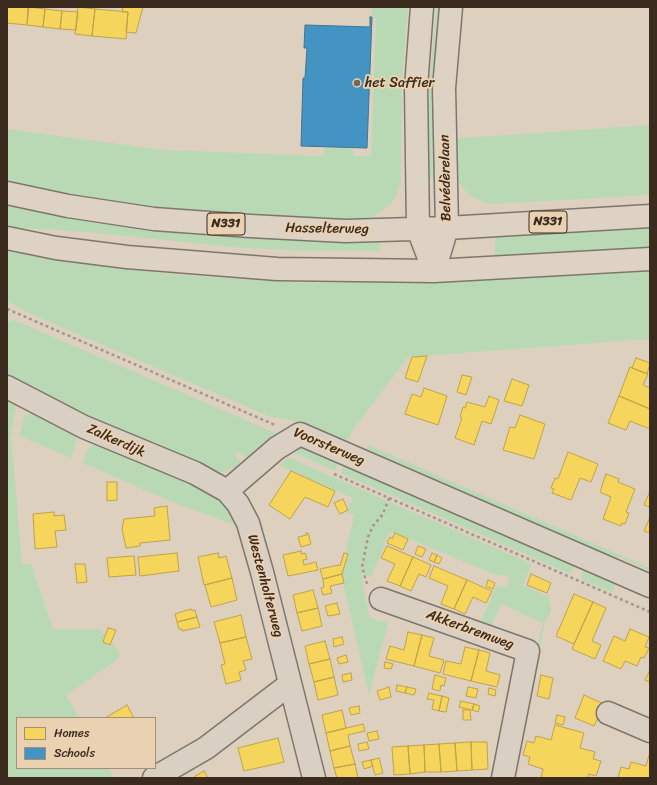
<!DOCTYPE html>
<meta charset="utf-8">
<style>
body{margin:0}
#map{position:relative;width:657px;height:785px;overflow:hidden;background:#ddd0bf;font-family:Sriracha,sans-serif}
canvas{display:block}
.frame{position:absolute;inset:0;border:8px solid #3b2a1e;pointer-events:none}
.legend{position:absolute;left:16px;top:717px;width:140px;height:52px;box-sizing:border-box;background:#ead1b2;border:1px solid #a48e77;margin:0;padding:5px 7px;list-style:none;font-size:12px;color:#3b2a1e}
.legend li{display:flex;align-items:center;gap:8px;height:20px}
.legend b{width:20px;border:1px solid #a48e77}
</style>
<div id="map">
<canvas width="657" height="785"></canvas>
<div class="frame"></div>
<ul class="legend">
<li><b style="height:11px;background:#f6d55c"></b>Homes</li>
<li><b style="height:11px;background:#4393c3"></b>Schools</li>
</ul>
</div>
<script>
const ctx = document.querySelector('canvas').getContext('2d');
ctx.lineJoin = 'round';
function fill(path, color) {
  ctx.fillStyle = color;
  ctx.fill(path, 'evenodd');
}
function shape(rows) {
  const path = new Path2D();
  for (const r of rows) {
    path.moveTo(r[0], r[1]);
    for (let i = 2; i < r.length; i += 2) path.lineTo(r[i], r[i + 1]);
  }
  return path;
}
function trace(path, color, width, dash) {
  ctx.strokeStyle = color;
  ctx.lineWidth = width;
  ctx.lineCap = dash ? 'butt' : 'round';
  ctx.setLineDash(dash || []);
  ctx.stroke(path);
}
function write(font, color, halo, rows, align = 'center') {
  ctx.font = font + ' Sriracha,sans-serif';
  ctx.lineWidth = 4;
  ctx.setLineDash([]);
  ctx.textBaseline = 'middle';
  ctx.strokeStyle = halo;
  ctx.fillStyle = color;
  for (const [text, x, y, turn = 0] of rows) {
    ctx.save();
    ctx.translate(x, y);
    ctx.rotate((+turn || 0) * Math.PI / 180);
    ctx.textAlign = isNaN(turn) ? turn : align;
    if (halo) ctx.strokeText(text, 0, 0);
    ctx.fillText(text, 0, 0);
    ctx.restore();
  }
}
const green = shape([
 [372,7,408,7,402,81,401,182,393,202,375,216,360,220,315,219,216,213,122,203,7,183,7,129,163,150,324,156,324,147,353,148,353,156,371,156,376,18,372,17],
 [436,7,445,7,438,178,429,179,428,103],
 [650,125,650,195,497,204,486,203,470,196,454,177,450,139],
 [7,205,85,219,173,231,298,240,380,241,380,251,305,251,230,247,98,233,7,227],
 [650,227,650,249,495,258,495,236],
 [7,249,142,271,195,276,301,283,438,282,650,270,650,339,408,357,352,431,346,444,294,421,271,417,31,314,7,301],
 [14,320,278,434,279,435,246,460,239,451,235,455,241,464,229,470,216,473,127,437,7,379,7,322],
 [7,399,16,404,11,438,22,564,31,564,53,629,100,629,117,649,120,656,117,660,66,695,79,718,17,718,17,768,108,768,114,778,7,778],
 [35,413,76,432,76,442,71,458,20,436,24,415],
 [96,441,202,489,218,498,227,505,239,526,237,530,233,524,182,506,83,463,87,451],
 [368,445,650,568,650,571,619,557,616,564,365,452],
 [302,446,339,461,335,471,289,450],
 [288,457,387,501,382,514,369,532,361,565,364,592,370,618,388,623,369,695,341,574,354,515,347,512,353,498,279,465],
 [345,463,575,566,571,574,341,473],
 [389,502,532,564,523,585,549,597,551,613,545,621,523,732,536,648,543,623,501,604,490,628,480,623,497,585,506,588,510,578,500,574,499,576,395,533,389,533,371,577,364,574,363,561,370,534,373,527,383,515],
 [584,570,616,584,612,592,581,579]
]);
const homes = shape([
 [7,7,29,7,27,25,7,23,7,7],
 [28,7,45,9,43,27,27,25,28,7],
 [78,7,95,9,92,36,75,34,78,7],
 [123,7,143,7,136,33,126,32,128,12,122,12,123,7],
 [45,9,62,11,60,29,43,27,45,9],
 [95,9,128,12,126,39,92,36,95,9],
 [62,11,78,12,76,30,60,29,62,11],
 [427,356,418,382,405,378,412,357,427,356],
 [636,358,650,363,647,374,632,368,636,358],
 [630,367,648,374,643,385,650,388,650,409,619,396,630,367],
 [462,375,472,377,466,395,457,392,462,375],
 [512,379,529,385,522,406,504,401,512,379],
 [424,388,447,396,438,425,405,414,412,394,421,397,424,388],
 [489,396,499,400,491,424,482,421,474,445,455,438,462,418,460,417,463,407,465,408,467,402,485,407,489,396],
 [619,396,650,409,650,429,630,421,626,430,608,423,619,396],
 [520,415,545,424,534,459,503,450,510,427,515,428,520,415],
 [568,452,598,464,591,482,580,478,571,500,552,493,554,489,551,488,555,478,558,479,568,452],
 [291,471,335,491,328,507,305,497,290,519,269,505,291,471],
 [606,474,619,479,618,482,635,489,626,512,629,513,625,524,622,523,621,526,603,519,611,497,600,492,606,474],
 [107,482,117,482,117,500,107,501,107,482],
 [650,491,650,507,644,505,650,491],
 [343,499,348,510,340,514,334,503,343,499],
 [167,506,170,540,140,543,140,546,126,548,122,529,124,519,155,516,154,508,167,506],
 [54,512,54,516,64,515,66,530,55,531,57,547,35,549,33,514,54,512],
 [650,517,650,533,644,531,650,517],
 [306,533,308,533,311,544,301,547,298,537,307,535,306,533],
 [395,533,408,539,403,550,387,543,390,537,392,539,395,533],
 [387,546,413,557,400,586,387,581,395,564,381,558,387,546],
 [418,546,426,549,422,557,415,554,418,546],
 [301,551,301,554,305,553,307,559,303,560,304,565,316,562,318,570,288,576,283,555,301,551],
 [177,553,179,571,140,576,138,557,177,553],
 [218,553,219,558,226,556,232,578,204,585,198,557,218,553],
 [344,553,348,554,342,574,323,579,320,569,339,565,340,566,344,553],
 [432,553,437,555,434,562,429,560,432,553],
 [437,555,442,558,439,564,434,562,437,555],
 [134,556,136,575,109,577,107,558,134,556],
 [413,557,431,565,426,577,419,574,411,591,400,586,413,557],
 [75,564,85,564,87,582,77,583,75,564],
 [434,566,467,580,454,609,441,604,448,586,429,578,434,566],
 [342,574,344,583,330,586,332,593,323,595,321,588,324,587,323,579,342,574],
 [531,574,551,583,547,593,527,585,531,574],
 [232,578,237,600,211,607,205,585,232,578],
 [467,580,492,591,486,603,473,597,465,614,454,609,467,580],
 [488,580,495,583,493,589,486,586,488,580],
 [313,590,318,608,297,613,293,595,313,590],
 [574,594,593,602,574,644,556,636,574,594],
 [593,602,606,608,592,641,601,645,595,659,572,649,593,602],
 [337,603,340,614,328,616,325,606,337,603],
 [318,608,322,626,302,631,297,613,318,608],
 [191,609,192,611,195,610,197,617,177,622,175,614,191,609],
 [241,615,246,637,220,643,214,622,241,615],
 [197,617,200,627,182,631,182,629,179,629,177,622,197,617],
 [108,628,116,630,110,645,103,642,108,628],
 [630,629,649,637,645,647,649,648,644,658,641,657,637,666,625,661,621,669,603,661,614,636,625,641,630,629],
 [408,632,422,635,414,666,386,659,390,646,404,650,408,632],
 [422,635,434,638,429,656,444,660,440,673,414,666,422,635],
 [246,637,252,659,243,661,246,670,239,672,241,680,226,684,221,665,225,664,220,643,246,637],
 [342,637,344,644,334,647,333,639,342,637],
 [325,641,330,659,309,664,305,646,325,641],
 [465,647,479,650,471,681,443,674,446,661,461,664,465,647],
 [479,650,490,653,486,671,500,675,497,687,471,681,479,650],
 [346,655,348,662,339,664,337,658,346,655],
 [330,659,334,677,314,682,309,664,330,659],
 [385,662,393,664,391,669,384,668,385,662],
 [650,670,650,682,645,680,650,670],
 [351,673,352,680,343,682,342,675,351,673],
 [435,675,446,678,444,686,441,685,440,691,432,689,435,675],
 [541,675,553,678,549,699,537,696,541,675],
 [334,677,338,695,318,700,314,682,334,677],
 [397,685,407,687,405,693,396,691,397,685],
 [389,687,391,697,380,700,377,691,389,687],
 [407,687,416,689,414,695,405,693,407,687],
 [468,687,478,689,476,698,466,696,468,687],
 [489,688,496,690,495,696,488,694,489,688],
 [429,693,442,696,439,711,432,709,434,700,427,699,429,693],
 [584,695,604,704,594,726,575,718,584,695],
 [442,696,449,698,446,712,439,711,442,696],
 [461,701,474,704,472,710,459,707,461,701],
 [474,704,480,706,478,712,472,710,474,704],
 [127,705,134,718,105,718,127,705],
 [359,706,360,713,351,715,349,708,359,706],
 [342,710,346,728,326,733,322,715,342,710],
 [463,710,470,710,471,720,463,720,463,710],
 [557,715,565,717,563,725,555,723,557,715],
 [363,724,365,731,348,735,350,746,330,751,326,733,363,724],
 [555,725,584,733,580,748,595,752,593,759,601,761,596,776,589,774,588,778,541,778,543,769,528,764,530,757,523,755,527,741,534,743,536,736,551,740,555,725],
 [377,731,379,739,369,741,367,733,377,731],
 [278,738,284,762,244,771,238,748,278,738],
 [367,742,369,749,359,751,358,744,367,742],
 [471,742,472,770,457,771,455,743,471,742],
 [471,742,487,742,488,769,472,770,471,742],
 [455,743,457,771,441,772,439,744,455,743],
 [439,744,441,772,425,772,424,745,439,744],
 [424,745,425,772,410,774,408,746,424,745],
 [350,746,355,764,334,768,330,751,350,746],
 [408,746,410,774,394,775,392,747,408,746],
 [650,752,650,778,618,778,621,767,629,769,631,762,646,766,650,752],
 [379,758,383,773,375,775,371,760,379,758],
 [371,760,373,766,364,769,362,762,371,760],
 [355,764,358,778,337,778,334,768,355,764],
 [204,771,208,778,195,778,194,777,204,771]
]);
const schools = shape([
 [370,17,372,17,367,148,301,146,303,78,305,78,307,48,304,48,305,25,370,27,370,17]
]);
const path = shape([
 [7,309,275,425],
 [334,474,650,612],
 [367,584,362,567,368,537,373,526,383,514,389,498]
]);
const minor = shape([
 [7,387,84,427,195,473,227,491,238,504,248,523,262,572,314,778],
 [227,491,277,448,300,434,650,586],
 [381,599,528,651,503,778],
 [608,713,650,731],
 [154,778,206,748,290,684]
]);
const major = shape([
 [422,7,416,87,418,229,434,271],
 [7,193,68,206,154,219,250,226,345,231,447,228,650,216],
 [7,238,56,248,127,257,277,269,434,271,650,259],
 [434,271,447,228,444,88,451,7]
]);
const markers = [
 [357,83,4,"#746456"]
];
const shields = [
 [548,222,38],
 [226,224,38]
];
const shieldNames = [
 ["N331",548,222],
 ["N331",226,224]
];
const poiNames = [
 ["het Saffier",365,83]
];
const streetNames = [
 ["Belvédèrelaan",446,178,-91],
 ["Hasselterweg",327,229,1],
 ["Zalkerdijk",116,441,24],
 ["Voorsterweg",329,447,23],
 ["Westenholterweg",265,586,75],
 ["Akkerbremweg",470,630,20]
];
fill(green, '#b9d9b5');
fill(homes, '#f6d55c');
trace(homes, '#bea249', 1);
fill(schools, '#4393c3');
trace(schools, '#417492', 1);
trace(minor, '#7f766b', 25);
trace(major, '#7f766b', 25);
trace(path, '#a0988f', 2.5, [3, 3]);
trace(minor, '#d9cfc3', 22);
trace(major, '#ddd2c4', 22);
for (const [x, y, r, color] of markers) {
  const dot = new Path2D();
  dot.arc(x, y, r, 0, 2 * Math.PI);
  ctx.fillStyle = color;
  ctx.fill(dot);
  trace(dot, '#ead1b2', 1.5);
}
for (const [x, y, w] of shields) {
  const box = new Path2D();
  box.roundRect(x - w / 2, y - 11, w, 22, 3);
  ctx.fillStyle = '#ead1b2';
  ctx.fill(box);
  trace(box, '#3b2a1e', 1);
}
write('bold 13px', '#3b2a1e', null, shieldNames);
write('14px', '#3b2a1e', '#ead1b2', poiNames, 'left');
write('14px', '#3b2a1e', '#ead1b2', streetNames);
</script>
